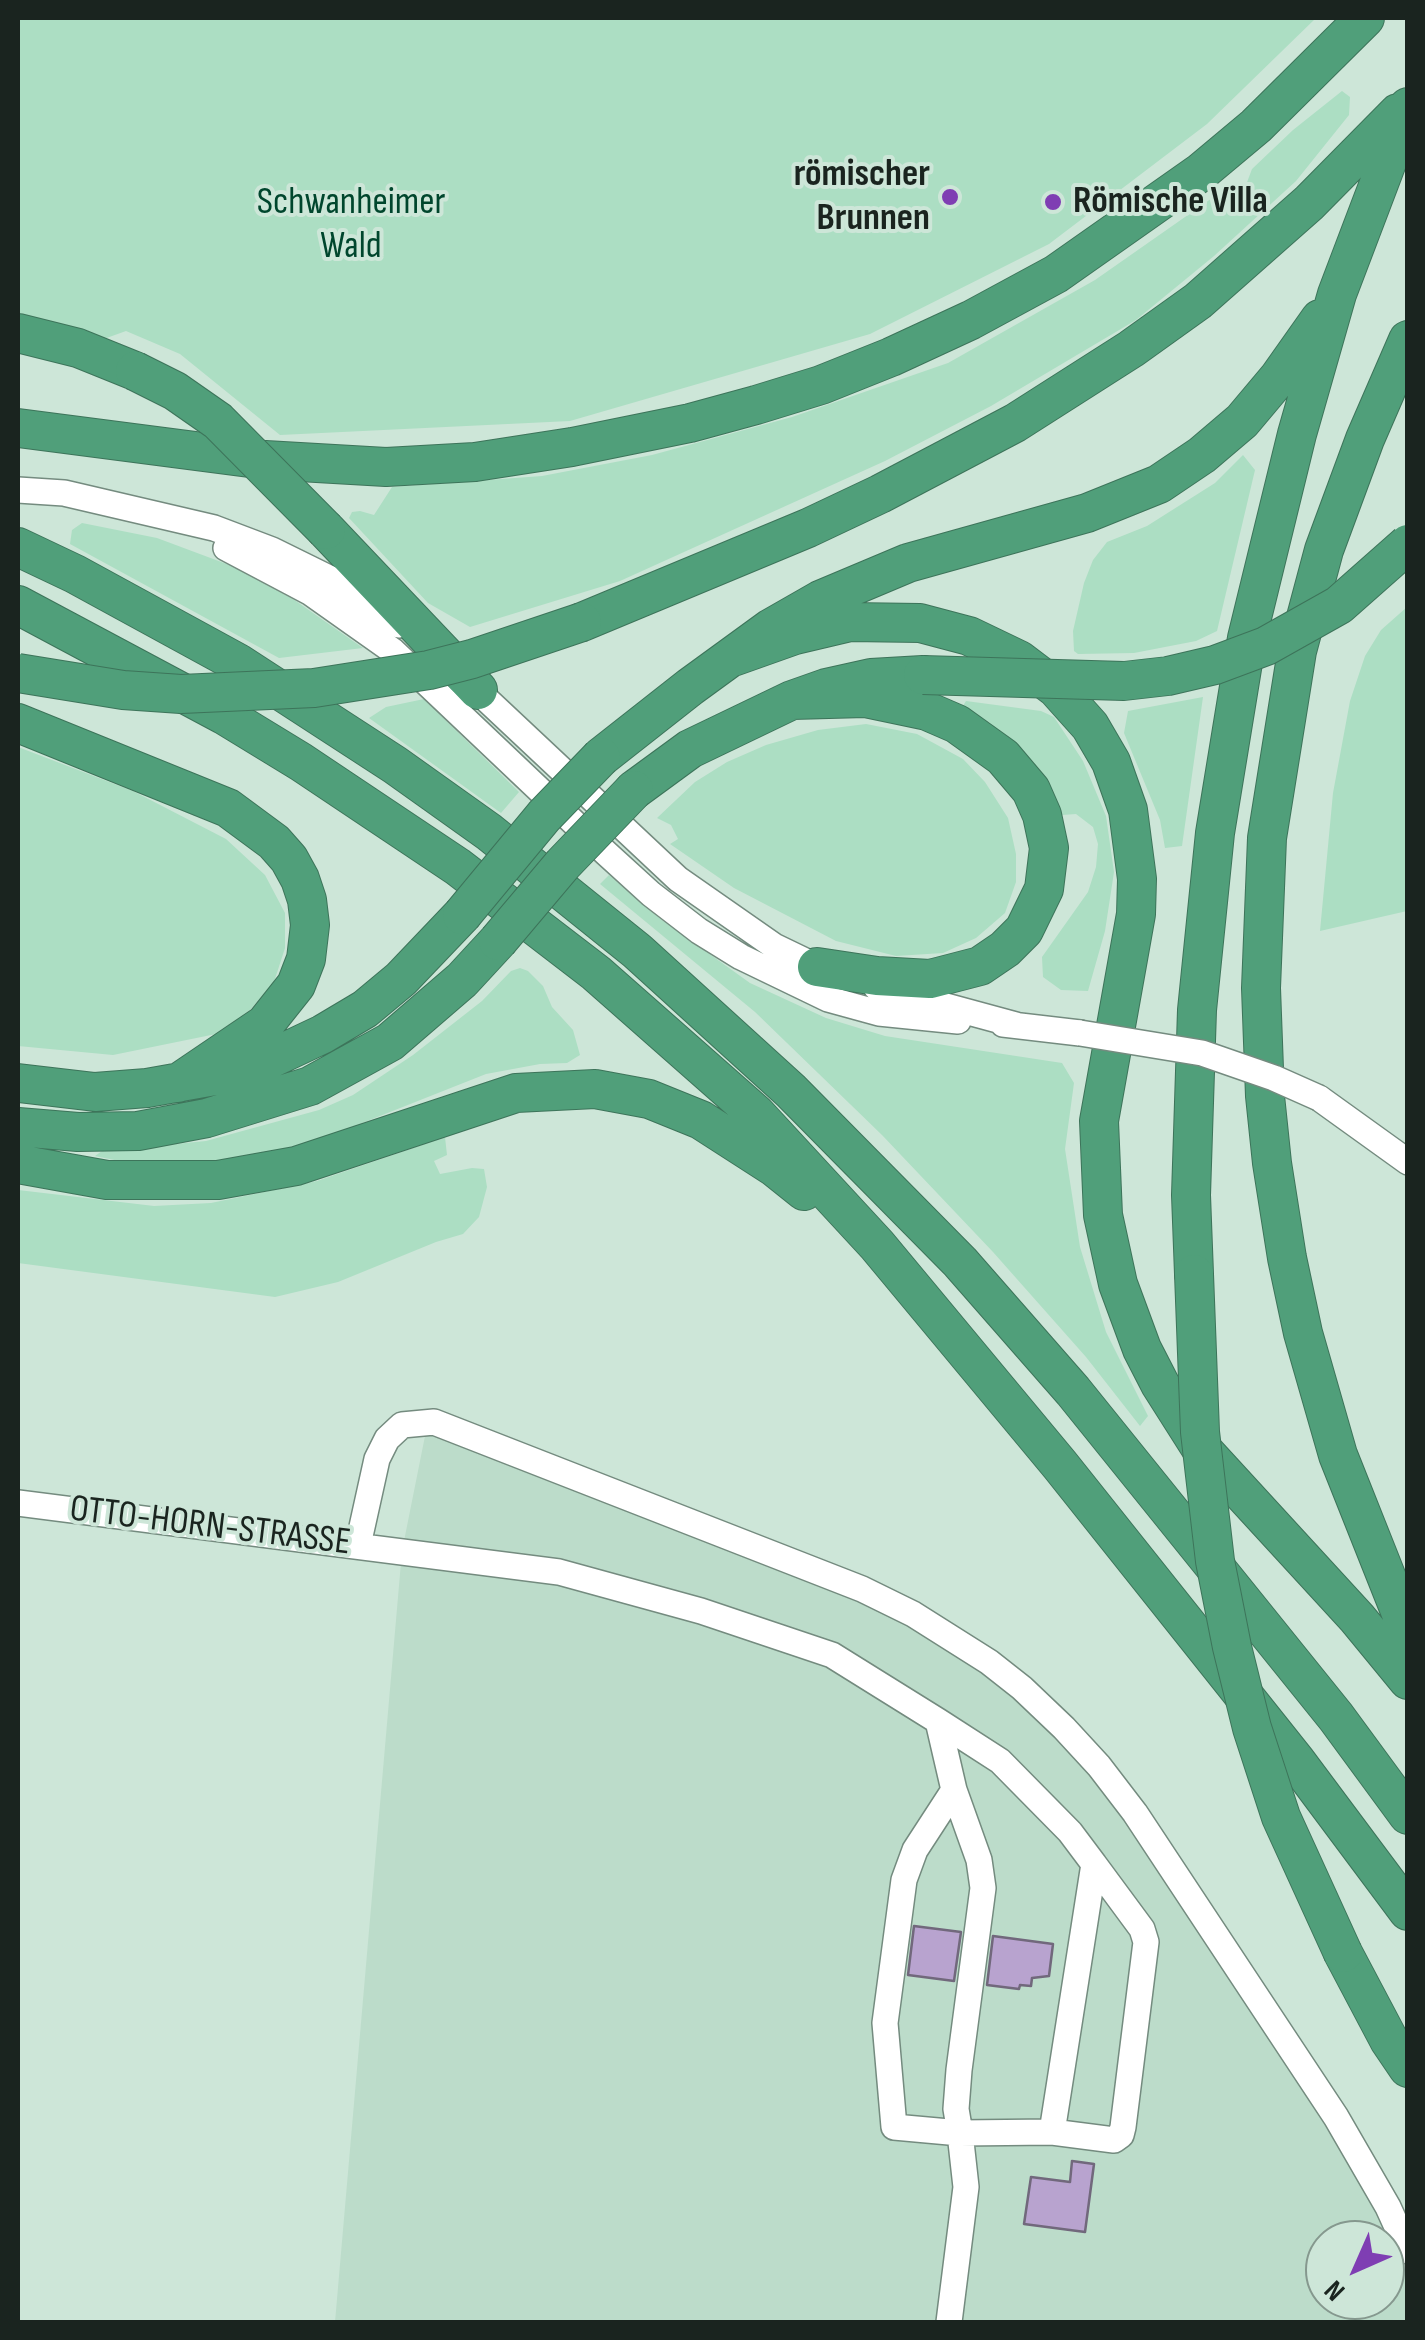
<!DOCTYPE html>
<meta charset="utf-8">
<style>
body{margin:0}
#map{position:relative;width:1425px;height:2340px;overflow:hidden;background:#cde6d8;font-family:"Sofia Sans Condensed",sans-serif}
canvas{display:block}
.frame{position:absolute;inset:0;border:20px solid #1a241f;pointer-events:none}
.north{position:absolute;left:1305px;top:2220px;width:100px;height:100px;box-sizing:border-box;background:#cde6d8;border:2px solid #85988e;border-radius:50%;rotate:225deg;font-size:28px;font-weight:700;line-height:40px;text-align:center;color:#1a241f}
.north::after{content:'';display:block;margin:auto;width:35px;height:45px;background:#7f3eb3;clip-path:polygon(50% 0,100% 100%,50% 72%,0 100%)}
</style>
<div id="map">
<canvas width="1425" height="2340"></canvas>
<div class="frame"></div>
<div class="north">N</div>
</div>
<script>
const ctx = document.querySelector('canvas').getContext('2d');
ctx.lineJoin = 'round';
function fill(path, color) {
  ctx.fillStyle = color;
  ctx.fill(path, 'evenodd');
}
function shape(rows) {
  const path = new Path2D();
  for (const r of rows) {
    path.moveTo(r[0], r[1]);
    for (let i = 2; i < r.length; i += 2) path.lineTo(r[i], r[i + 1]);
  }
  return path;
}
function trace(path, color, width, dash) {
  ctx.strokeStyle = color;
  ctx.lineWidth = width;
  ctx.lineCap = dash ? 'butt' : 'round';
  ctx.setLineDash(dash || []);
  ctx.stroke(path);
}
function write(font, color, halo, rows, align = 'center') {
  ctx.font = font + ' "Sofia Sans Condensed",sans-serif';
  ctx.lineWidth = 8;
  ctx.setLineDash([]);
  ctx.textBaseline = 'middle';
  ctx.strokeStyle = halo;
  ctx.fillStyle = color;
  for (const [text, x, y, turn = 0] of rows) {
    ctx.save();
    ctx.translate(x, y);
    ctx.rotate((+turn || 0) * Math.PI / 180);
    ctx.textAlign = isNaN(turn) ? turn : align;
    if (halo) ctx.strokeText(text, 0, 0);
    ctx.fillText(text, 0, 0);
    ctx.restore();
  }
}
const built = shape([
 [426,1431,874,1608,953,1651,1010,1692,1105,1788,1338,2137,1378,2211,1403,2270,1408,2284,1407,2322,335,2322,402,1551],
 [1325,2240,1385,2240,1385,2300,1325,2300]
]);
const green = shape([
 [18,18,1316,18,1207,124,1049,244,870,334,570,421,280,435,180,354,126,331,101,340,18,316],
 [1342,91,1350,97,1349,115,1296,181,1214,256,1136,320,991,406,885,461,620,581,470,627,428,603,349,518,352,512,360,511,374,515,392,487,542,476,652,455,792,417,948,363,1095,280,1215,196,1243,193,1252,169,1293,130],
 [1243,455,1255,470,1217,631,1196,641,1134,653,1078,654,1074,651,1073,631,1084,583,1093,560,1107,542,1147,526,1215,483],
 [82,523,157,538,232,566,293,599,363,648,279,658,70,544,72,530],
 [1407,607,1407,911,1320,931,1333,793,1350,701,1365,656,1381,630],
 [1203,697,1182,846,1165,848,1160,820,1124,733,1128,711],
 [424,699,519,792,501,813,369,718,386,707],
 [966,701,1041,711,1054,717,1083,761,1106,816,1114,872,1105,931,1088,991,1061,990,1043,977,1042,957,1088,892,1096,867,1098,844,1093,827,1076,814,1062,815,1026,759,990,723,961,709],
 [866,724,917,734,963,759,985,782,1008,818,1016,854,1016,882,1005,913,976,938,943,953,896,956,836,941,734,888,670,844,678,839,671,825,657,818,695,782,727,762,766,745,818,730],
 [18,747,133,791,226,839,265,875,285,913,285,948,274,982,250,1010,216,1034,113,1055,18,1046],
 [609,875,662,920,750,983,826,1018,885,1036,1062,1063,1074,1083,1065,1149,1080,1247,1106,1332,1148,1416,1140,1426,1086,1357,993,1252,882,1135,755,1012,600,884],
 [520,968,528,971,543,986,552,1007,573,1030,580,1055,567,1063,540,1064,486,1074,332,1135,270,1153,195,1163,124,1162,95,1156,102,1151,206,1141,319,1110,353,1095,413,1055,482,1001,511,971],
 [445,1137,447,1155,434,1161,440,1174,472,1168,484,1169,487,1187,479,1217,463,1234,436,1242,338,1282,275,1297,18,1263,18,1190,154,1206,211,1203,317,1181]
]);
const building = shape([
 [914,1926,961,1932,954,1981,908,1975,914,1926],
 [993,1936,1053,1944,1049,1976,1032,1978,1031,1986,1020,1985,1019,1989,987,1985,993,1936],
 [1072,2161,1094,2164,1085,2232,1024,2224,1031,2177,1070,2182,1072,2161]
]);
const minor = shape([
 [18,490,64,493,214,528,272,550,337,582,399,625],
 [226,548,311,593,393,651,606,853,651,894,699,931,741,957,828,999,879,1013,958,1021],
 [468,682,678,879,774,946,828,972],
 [876,987,1016,1025],
 [1003,1024,1080,1033],
 [1319,1098,1408,1162],
 [18,1503,559,1572,701,1611,832,1655,938,1721,1000,1761,1070,1832,1094,1864,1052,2132,960,2133,956,2109,959,2070,983,1888,979,1860,954,1790,938,1721],
 [358,1545,377,1459,387,1439,402,1425,434,1422,862,1589,913,1614,989,1662,1022,1688,1064,1728,1099,1766,1135,1813,1336,2117,1388,2207,1408,2251],
 [1052,2132,1114,2140,1121,2135,1123,2127,1146,1942,1142,1929,1094,1864],
 [949,2322,966,2187,960,2133,894,2127,885,2023,904,1880,915,1850,954,1790]
]);
const highway = shape([
 [18,333,78,348,135,371],
 [1408,340,1365,439,1324,550,1297,651,1267,838,1261,988,1265,1096,1272,1163,1287,1258,1303,1333,1338,1455,1408,1631],
 [18,428,265,460,386,467,475,462,572,447,690,423,756,405,821,385,891,357,971,320,1056,274,1201,172,1256,126,1365,18],
 [326,530,478,690],
 [18,547,75,574,238,663,395,765,489,832,637,951,791,1091,960,1262,1073,1391,1336,1717,1408,1815],
 [18,605,224,715,301,762,458,867,596,973,756,1114,877,1245,1060,1465,1296,1761,1408,1911],
 [582,622,808,528,880,494,1015,423,1131,349,1198,301,1309,203,1398,113],
 [733,657,795,635,850,622,920,623,969,636,1019,660,1056,688,1090,726,1111,762,1128,810,1137,879,1136,914,1099,1121,1103,1215,1118,1284,1142,1349,1160,1384,1200,1447,1357,1618,1408,1680],
 [792,700,865,698,927,711,957,724,1003,757,1031,790,1042,815,1049,848,1044,889,1024,930,1005,949,980,966,930,979,877,976,817,967],
 [18,723,228,808,274,842,289,859,300,879,307,900,310,925,306,959,296,985,265,1024,178,1083],
 [601,757,690,687,771,628,820,600,908,563,1087,513,1159,484,1202,455,1242,421,1279,377,1320,319],
 [634,790,690,749,792,700,826,688,871,678,923,675],
 [18,1083,95,1092,147,1088,220,1075,270,1059,323,1034,365,1009,401,979,462,915],
 [18,1127,78,1132,138,1131,207,1118,310,1086,390,1042,462,980,498,941],
 [18,1164,107,1180,218,1180,296,1166,516,1093,595,1089,649,1099,701,1120,774,1167,804,1191],
 [1194,1274,1191,1195,1197,1010,1215,833,1247,638,1297,434,1337,294,1408,107],
 [1343,1953,1389,2040,1408,2068]
]);
const minorBridge = shape([
 [1080,1033,1202,1053,1274,1078,1319,1098]
]);
const highwayBridge = shape([
 [135,371,175,391,218,421,326,530],
 [18,673,123,690,181,694,314,688,429,670,472,659,582,622],
 [923,675,1124,681,1168,676,1215,665,1266,646,1339,605,1408,544],
 [462,915,544,816,601,757],
 [498,941,563,864,634,790],
 [1194,1274,1200,1432,1215,1561,1232,1647,1252,1728,1281,1817,1343,1953]
]);
const markers = [
 [950,197,10,"#7f3eb3"],
 [1053,202,10,"#7f3eb3"]
];
const poiNames = [
 ["römischer",930,175],
 ["Brunnen",930,219],
 ["Römische Villa",1073,202,"left"]
];
const parkNames = [
 ["Schwanheimer",351,203],
 ["Wald",351,247]
];
const streetNames = [
 ["OTTO-HORN-STRASSE",210,1527,7]
];
fill(built, '#bcdcca');
fill(green, '#acdec3');
fill(building, '#b8a3cf');
trace(building, '#71687c', 2.5);
trace(minor, '#748b7f', 28);
trace(highway, '#3d745a', 40);
trace(minor, '#fff', 25);
trace(highway, '#509f7a', 38);
trace(minorBridge, '#748b7f', 28, []);
trace(highwayBridge, '#3d745a', 40, []);
trace(minorBridge, '#fff', 25);
trace(highwayBridge, '#509f7a', 38);
for (const [x, y, r, color] of markers) {
  const dot = new Path2D();
  dot.arc(x, y, r, 0, 2 * Math.PI);
  ctx.fillStyle = color;
  ctx.fill(dot);
  trace(dot, '#cde6d8', 4);
}
write('bold 38px', '#1a241f', '#cde6d8', poiNames, 'right');
write('38px', '#00462d', '#cde6d8', parkNames);
write('38px', '#1a241f', '#cde6d8', streetNames);
</script>
